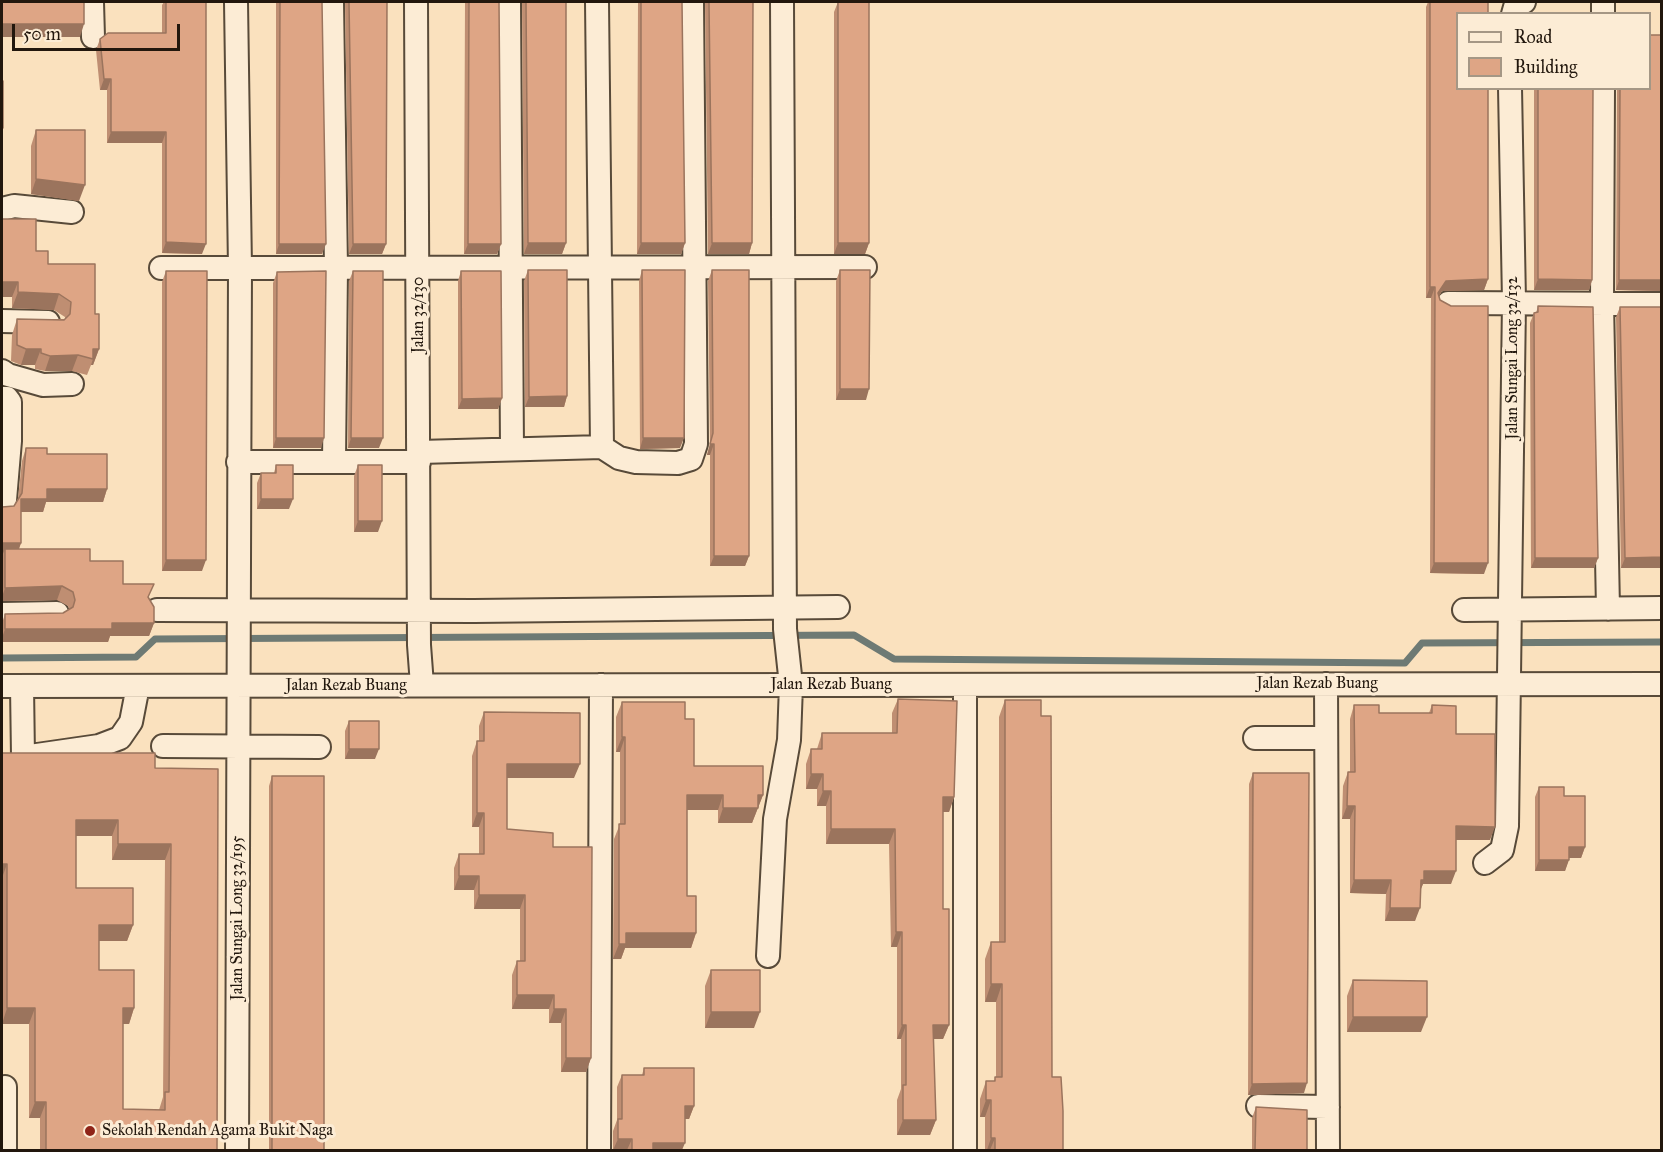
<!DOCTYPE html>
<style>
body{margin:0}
#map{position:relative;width:1663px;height:1152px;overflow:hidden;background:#fae1be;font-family:"IM FELL Great Primer",serif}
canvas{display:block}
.frame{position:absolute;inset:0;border:3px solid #22170d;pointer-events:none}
.legend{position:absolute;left:1456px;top:12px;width:195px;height:78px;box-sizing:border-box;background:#fcecd5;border:2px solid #a59785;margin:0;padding:8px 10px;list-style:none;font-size:18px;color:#22170d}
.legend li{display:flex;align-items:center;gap:12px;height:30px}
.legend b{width:30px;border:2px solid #a59785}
.scale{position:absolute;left:12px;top:24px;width:168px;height:27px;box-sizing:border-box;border:3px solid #22170d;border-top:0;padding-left:8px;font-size:18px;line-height:21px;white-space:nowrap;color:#22170d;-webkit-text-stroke:4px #fcecd5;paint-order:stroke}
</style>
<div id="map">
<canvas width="1663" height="1152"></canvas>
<div class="frame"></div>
<ul class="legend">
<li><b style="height:8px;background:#fcecd5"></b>Road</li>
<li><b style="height:16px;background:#dea585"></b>Building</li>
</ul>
<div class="scale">50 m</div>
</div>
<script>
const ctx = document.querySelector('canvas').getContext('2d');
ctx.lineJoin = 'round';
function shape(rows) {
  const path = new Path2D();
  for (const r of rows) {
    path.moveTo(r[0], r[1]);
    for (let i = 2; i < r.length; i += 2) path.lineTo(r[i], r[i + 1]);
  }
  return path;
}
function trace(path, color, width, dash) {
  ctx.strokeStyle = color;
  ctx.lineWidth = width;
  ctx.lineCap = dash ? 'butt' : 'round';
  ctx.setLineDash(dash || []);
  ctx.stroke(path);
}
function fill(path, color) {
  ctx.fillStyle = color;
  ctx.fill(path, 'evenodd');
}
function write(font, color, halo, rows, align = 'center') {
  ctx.font = font + ' "IM FELL Great Primer",serif';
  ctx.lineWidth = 6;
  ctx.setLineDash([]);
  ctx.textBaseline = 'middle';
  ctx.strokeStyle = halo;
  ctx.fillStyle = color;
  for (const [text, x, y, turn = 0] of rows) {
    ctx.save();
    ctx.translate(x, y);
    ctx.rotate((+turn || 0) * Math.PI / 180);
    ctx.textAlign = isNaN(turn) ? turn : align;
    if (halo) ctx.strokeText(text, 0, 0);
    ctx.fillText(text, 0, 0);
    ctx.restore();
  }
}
const stream = shape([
 [2,658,136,657,155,639,854,635,894,659,1405,663,1422,643,1662,642]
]);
const minor = shape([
 [92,2,93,37],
 [236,2,240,268,237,1150],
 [332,2,336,268,334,462],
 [416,2,419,645,422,685],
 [509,2,512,449],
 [1513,14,1515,7,1524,2],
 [1603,14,1603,2],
 [1603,88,1602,303,1608,609],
 [2,209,14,206,72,212],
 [161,268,865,267],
 [1448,303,1662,304],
 [2,321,48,322],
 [2,371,8,375,43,385,72,384],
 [2,398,7,398,10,402,10,441,5,500,2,507],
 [602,447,619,458,636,462,678,463,691,459,696,444,692,2],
 [420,452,602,447,597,2],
 [238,462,419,462],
 [157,610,474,611,838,607],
 [1464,610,1662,608],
 [2,614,57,613],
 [1326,684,1328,1150],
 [965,685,965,1150],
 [2,686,1662,684],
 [22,686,23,757,99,746,120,738,131,722,138,686],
 [1255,738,1326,738],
 [163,746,319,747],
 [1485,863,1502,850,1507,826,1514,301,1510,88],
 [768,956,775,819,789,740,791,685,785,629,782,2],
 [1258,1106,1328,1107],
 [5,1150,5,1087],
 [599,1150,601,685]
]);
const wall = shape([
 [164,2,206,2,202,254,162,253,162,143,107,143,107,90,100,90,96,50,100,39,162,33,162,5],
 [276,2,322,2,322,254,276,254],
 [345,2,387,2,386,244,382,254,349,254],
 [465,2,499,2,501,244,497,254,464,254],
 [522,2,566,2,566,243,562,254,524,254],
 [638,2,682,2,685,243,681,254,637,254],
 [705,2,753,2,752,243,749,254,708,254],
 [838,2,869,243,865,254,834,254,834,12],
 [1428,2,1488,2,1488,279,1484,290,1442,291,1439,296,1484,574,1430,573,1431,298,1426,298,1426,7],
 [1662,35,1662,291,1616,290,1617,88,1650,88],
 [1534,88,1593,88,1592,280,1589,290,1534,290],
 [36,130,79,201,31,194,31,146],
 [36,251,95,314,99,349,93,365,91,365,87,375,72,371,45,371,35,369,35,365,21,365,11,361,12,335,17,319,65,319,65,317,54,310,12,308,12,297,2,297],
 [528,270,567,396,564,407,525,407,524,281],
 [642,270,680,448,640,449,639,281],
 [712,270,749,556,745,566,710,566,710,455,707,455,710,444,708,281],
 [840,270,866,400,836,400,836,281],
 [166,271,202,571,162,571,162,282],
 [353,271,379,448,348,448,349,281],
 [461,271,502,398,498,409,458,409,458,281],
 [277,272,321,448,273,448,273,283],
 [1538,306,1598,558,1594,568,1531,568,1530,323,1534,313,1536,313],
 [1620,307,1662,568,1621,568,1616,317],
 [26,448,47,454,107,489,103,502,46,502,43,512,21,512,21,543,19,549,90,561,123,584,149,598,154,623,149,636,110,636,108,642,2,642,2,623,5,614,63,613,69,609,68,606,57,600,2,601,2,507,14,506,18,499,22,461],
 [276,465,289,509,257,509,257,483,261,473,274,473],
 [358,465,378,532,354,532,354,476],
 [898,699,954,797,949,812,943,812,943,909,949,1025,943,1039,933,1039,936,1120,930,1135,897,1135,897,1100,901,1089,901,1039,897,1039,897,947,891,947,889,844,826,844,826,806,817,806,817,789,806,789,806,764,811,749,817,749,822,733,892,733,892,713],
 [1005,700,1041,716,1052,1077,1063,1150,985,1150,985,1117,980,1117,980,1099,986,1081,994,1081,996,1077,996,1002,985,1002,985,959,991,942,999,942,999,717],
 [622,702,685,719,694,766,763,795,752,823,718,823,718,810,687,810,687,896,696,933,691,948,625,948,621,959,613,959,614,839,620,824,620,752,616,752,616,717],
 [1354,705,1379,713,1429,713,1432,705,1456,734,1490,840,1456,840,1451,884,1423,884,1420,890,1415,921,1385,921,1386,894,1350,893,1350,819,1342,819,1343,786,1348,772,1350,772,1350,719],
 [484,712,574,778,507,778,507,829,553,847,591,1058,586,1072,561,1072,561,1023,549,1023,549,1009,512,1009,512,975,517,961,520,961,520,909,474,909,474,890,454,890,454,868,459,854,479,854,479,827,472,827,472,756,477,741,479,741,479,726],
 [349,721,375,759,345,759,345,731],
 [2,753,155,768,218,769,217,1150,40,1150,40,1118,29,1118,29,1024,2,1024],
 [76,836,112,836,112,860,165,860,163,1097,159,1110,123,1109,123,1024,129,1024,134,1008,99,970,99,941,127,941,133,925,76,888],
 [1253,773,1304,1093,1248,1095,1249,784],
 [272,776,324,1150,269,1150,269,786],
 [1539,787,1585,847,1581,858,1569,858,1565,871,1535,871,1535,797],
 [711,970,754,1028,705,1028,705,986],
 [1353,980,1421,1032,1347,1032,1347,996],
 [644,1068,694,1106,689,1119,685,1119,682,1150,613,1150,613,1131,617,1120,617,1087,622,1075,642,1075],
 [1256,1107,1307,1150,1252,1150,1252,1118]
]);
const shadedWall = shape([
 [2,24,84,24,80,37,2,37],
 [104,79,111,79,107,90,100,90],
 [111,132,166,132,162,143,107,143],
 [36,179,85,185,79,201,31,194],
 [166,242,206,244,202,254,162,253],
 [528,243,566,243,562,254,524,254],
 [641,243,685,243,681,254,637,254],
 [712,243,752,243,749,254,708,254],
 [838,243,869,243,865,254,834,254],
 [279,244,326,244,322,254,276,254],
 [353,244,386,244,382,254,349,254],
 [468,244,501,244,497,254,464,254],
 [1488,279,1484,290,1442,291,1435,304,1438,293,1446,281],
 [1538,279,1592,280,1589,290,1534,290],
 [1619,280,1662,280,1662,291,1616,290],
 [2,282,18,282,12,297,2,297],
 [1430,287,1435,287,1431,298,1426,298],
 [18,292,59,294,54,310,12,308],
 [26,349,41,349,35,365,21,365],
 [93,349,99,349,93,365,91,365,93,359],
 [78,355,72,371,45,371,50,356],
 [840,389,869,389,866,400,836,400],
 [567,396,564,407,525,407,529,397],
 [502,398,498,409,458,409,462,399],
 [276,438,324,438,321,448,273,448],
 [351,438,383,438,379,448,348,448],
 [643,438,684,438,680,448,640,449],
 [710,444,714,444,710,455,707,455],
 [47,489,107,489,103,502,46,502,43,512,16,512,21,499],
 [261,499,293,499,289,509,257,509],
 [358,521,382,521,378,532,354,532],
 [2,543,21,543,16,556,5,549,2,556],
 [714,556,749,556,745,566,710,566],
 [1662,557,1662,568,1621,568,1625,558],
 [1535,558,1598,558,1594,568,1531,568],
 [166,560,206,560,202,571,162,571],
 [1434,563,1488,563,1484,574,1430,573],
 [62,586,57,600,2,601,2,597,5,588],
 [112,623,154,623,149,636,110,636,108,642,2,642,2,638,5,629],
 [622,737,625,737,620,752,616,752],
 [349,749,379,749,375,759,345,759],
 [507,764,580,764,574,778,502,778],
 [811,774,823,774,817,789,806,789],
 [823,791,831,791,826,806,817,806],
 [687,795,723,795,718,810,682,810],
 [758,795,763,795,752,823,718,823,723,808],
 [943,797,954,797,949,812,937,812],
 [1347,806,1355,806,1350,819,1342,819],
 [477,813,484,813,479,827,472,827],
 [76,820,118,820,112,836,70,836],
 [1456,826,1495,827,1490,840,1451,840],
 [831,829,895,829,889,844,826,844],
 [118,844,171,844,165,860,112,860],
 [1569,847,1585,847,1581,858,1565,858],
 [1539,860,1569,860,1565,871,1535,871],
 [2,864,7,864,2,878],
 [1424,871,1456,871,1451,884,1423,884,1419,894,1416,894],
 [459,876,479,876,474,890,454,890],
 [1354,880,1391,880,1386,894,1350,893],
 [479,895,525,895,520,909,474,909],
 [1390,908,1420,908,1415,921,1385,921],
 [99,925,133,925,127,941,93,941],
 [896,932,902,932,897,947,891,947],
 [626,933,696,933,691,948,625,948,621,959,613,959,619,944],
 [991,984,1002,984,996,1002,985,1002],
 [517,995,554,995,549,1009,512,1009],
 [7,1008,35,1008,29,1024,2,1024],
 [123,1008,134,1008,129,1024,117,1024],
 [554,1009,566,1009,561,1023,549,1023],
 [711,1012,760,1012,754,1028,705,1028],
 [1353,1017,1427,1017,1421,1032,1347,1032],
 [902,1025,906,1025,901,1039,897,1039],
 [933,1025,949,1025,943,1039,927,1039],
 [566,1058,591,1058,586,1072,561,1072],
 [1307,1083,1304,1093,1248,1095,1252,1084],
 [986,1100,991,1100,985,1117,980,1117],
 [35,1102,46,1102,40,1118,29,1118],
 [685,1106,694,1106,689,1119,680,1119],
 [903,1120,936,1120,930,1135,897,1135],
 [991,1138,995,1138,990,1150,987,1150],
 [618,1139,632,1139,627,1150,613,1150],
 [653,1143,685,1143,682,1150,650,1150]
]);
const building = shape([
 [2,2,84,2,84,24,2,24,2,2],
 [166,2,206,2,206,244,166,242,166,132,111,132,111,79,104,79,100,39,108,33,166,33,166,2],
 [280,2,322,2,326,244,279,244,280,2],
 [349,2,387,2,386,244,353,244,349,2],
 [469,2,499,2,501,244,468,244,469,2],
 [526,2,566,2,566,243,528,243,526,2],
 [641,2,682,2,685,243,641,243,641,2],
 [709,2,753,2,752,243,712,243,709,2],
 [838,2,869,2,869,243,838,243,838,2],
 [1430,2,1488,2,1488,14,1458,14,1458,88,1488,88,1488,279,1446,281,1438,293,1440,300,1451,306,1488,306,1488,563,1434,563,1435,287,1430,287,1430,2],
 [1650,35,1662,35,1662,280,1619,280,1620,88,1650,88,1650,35],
 [2,81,3,81,3,128,2,128,2,81],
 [1538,88,1593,88,1592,280,1538,279,1538,88],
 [36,130,85,130,85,185,36,179,36,130],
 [2,219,36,219,36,251,48,251,48,264,95,264,95,314,99,314,99,349,93,349,93,359,78,355,50,356,41,353,41,349,26,349,17,345,17,319,64,320,70,314,71,302,59,294,18,292,18,282,2,282,2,219],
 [528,270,567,270,567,396,529,397,528,270],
 [642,270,685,270,684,438,643,438,642,270],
 [712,270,749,270,749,556,714,556,714,444,710,444,713,433,712,270],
 [840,270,870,270,869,389,840,389,840,270],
 [166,271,207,271,206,560,166,560,166,271],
 [326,271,324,438,276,438,277,272,326,271],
 [353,271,383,271,383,438,351,438,353,271],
 [461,271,501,271,502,398,462,399,461,271],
 [1538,306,1593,307,1598,558,1535,558,1534,313,1538,312,1538,306],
 [1620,307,1662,307,1662,557,1625,558,1620,307],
 [26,448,47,448,47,454,107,454,107,489,47,489,47,499,21,499,21,543,2,543,2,507,14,506,22,493,26,448],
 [276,465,293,465,293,499,261,499,261,473,276,473,276,465],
 [358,465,382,465,382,521,358,521,358,465],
 [5,549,90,549,90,561,123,561,123,584,154,584,148,597,154,607,154,623,112,623,112,629,5,629,5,614,63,613,73,607,75,600,73,592,62,586,5,588,5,549],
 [898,699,957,701,954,797,943,797,943,909,949,909,949,1025,933,1025,936,1120,903,1120,903,1085,906,1085,906,1025,902,1025,902,932,896,932,895,829,831,829,831,791,823,791,823,774,811,774,811,749,822,749,822,733,897,733,898,699],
 [1005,700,1041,700,1041,716,1051,716,1052,1077,1061,1077,1063,1111,1063,1150,995,1150,995,1138,991,1138,991,1100,986,1100,986,1081,995,1081,995,1077,1002,1077,1002,984,991,984,991,942,1005,942,1005,700],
 [622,702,685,702,685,719,694,719,694,766,763,766,763,795,758,795,758,808,723,808,723,795,687,795,687,896,696,896,696,933,626,933,626,944,619,944,619,824,625,824,625,737,622,737,622,702],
 [1354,705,1379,705,1379,713,1432,713,1432,705,1456,706,1456,734,1495,734,1495,827,1456,826,1456,871,1424,871,1424,880,1421,880,1420,908,1390,908,1391,880,1354,880,1355,806,1347,806,1348,772,1355,772,1354,705],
 [484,712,580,713,580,764,507,764,507,829,553,833,553,847,592,847,591,1058,566,1058,566,1009,554,1009,554,995,517,995,517,961,525,961,525,895,479,895,479,876,459,876,459,854,484,854,484,813,477,813,477,741,484,741,484,712],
 [349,721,379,721,379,749,349,749,349,721],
 [2,753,155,753,155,768,218,769,217,1150,46,1150,46,1102,35,1102,35,1008,7,1008,7,864,2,864,2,753],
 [76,820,118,820,118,844,171,844,169,1092,165,1092,165,1110,123,1109,123,1008,134,1008,134,970,99,970,99,925,133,925,133,888,76,888,76,820],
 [1253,773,1309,773,1307,1083,1252,1084,1253,773],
 [272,776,324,776,324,1150,272,1150,272,776],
 [1539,787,1564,787,1564,796,1585,796,1585,847,1569,847,1569,860,1539,860,1539,787],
 [711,970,760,970,760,1012,711,1012,711,970],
 [1353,980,1427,981,1427,1017,1353,1017,1353,980],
 [644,1068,694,1068,694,1106,685,1106,685,1143,653,1143,653,1150,632,1150,632,1139,618,1139,618,1119,622,1119,622,1075,644,1075,644,1068],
 [1256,1107,1307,1110,1307,1150,1255,1150,1256,1107]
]);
const markers = [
 [90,1131,6,"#8f2418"]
];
const streetNames = [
 ["Jalan 32/130",419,315,-90],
 ["Jalan Sungai Long 32/132",1513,358,-90],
 ["Jalan Rezab Buang",1317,684],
 ["Jalan Rezab Buang",831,685],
 ["Jalan Rezab Buang",346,686],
 ["Jalan Sungai Long 32/195",238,918,-90]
];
const poiNames = [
 ["Sekolah Rendah Agama Bukit Naga",102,1131]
];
trace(stream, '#6e7a74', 7);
trace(minor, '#584a39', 26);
trace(minor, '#fcecd5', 22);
fill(wall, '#bf8e72');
fill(shadedWall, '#9b745d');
fill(building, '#dea585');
trace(building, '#9b745d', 1.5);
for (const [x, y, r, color] of markers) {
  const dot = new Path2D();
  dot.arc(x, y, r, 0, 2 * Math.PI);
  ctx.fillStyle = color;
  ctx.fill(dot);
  trace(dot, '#fcecd5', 2);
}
write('16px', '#22170d', '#fcecd5', streetNames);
write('16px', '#22170d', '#fcecd5', poiNames, 'left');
</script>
